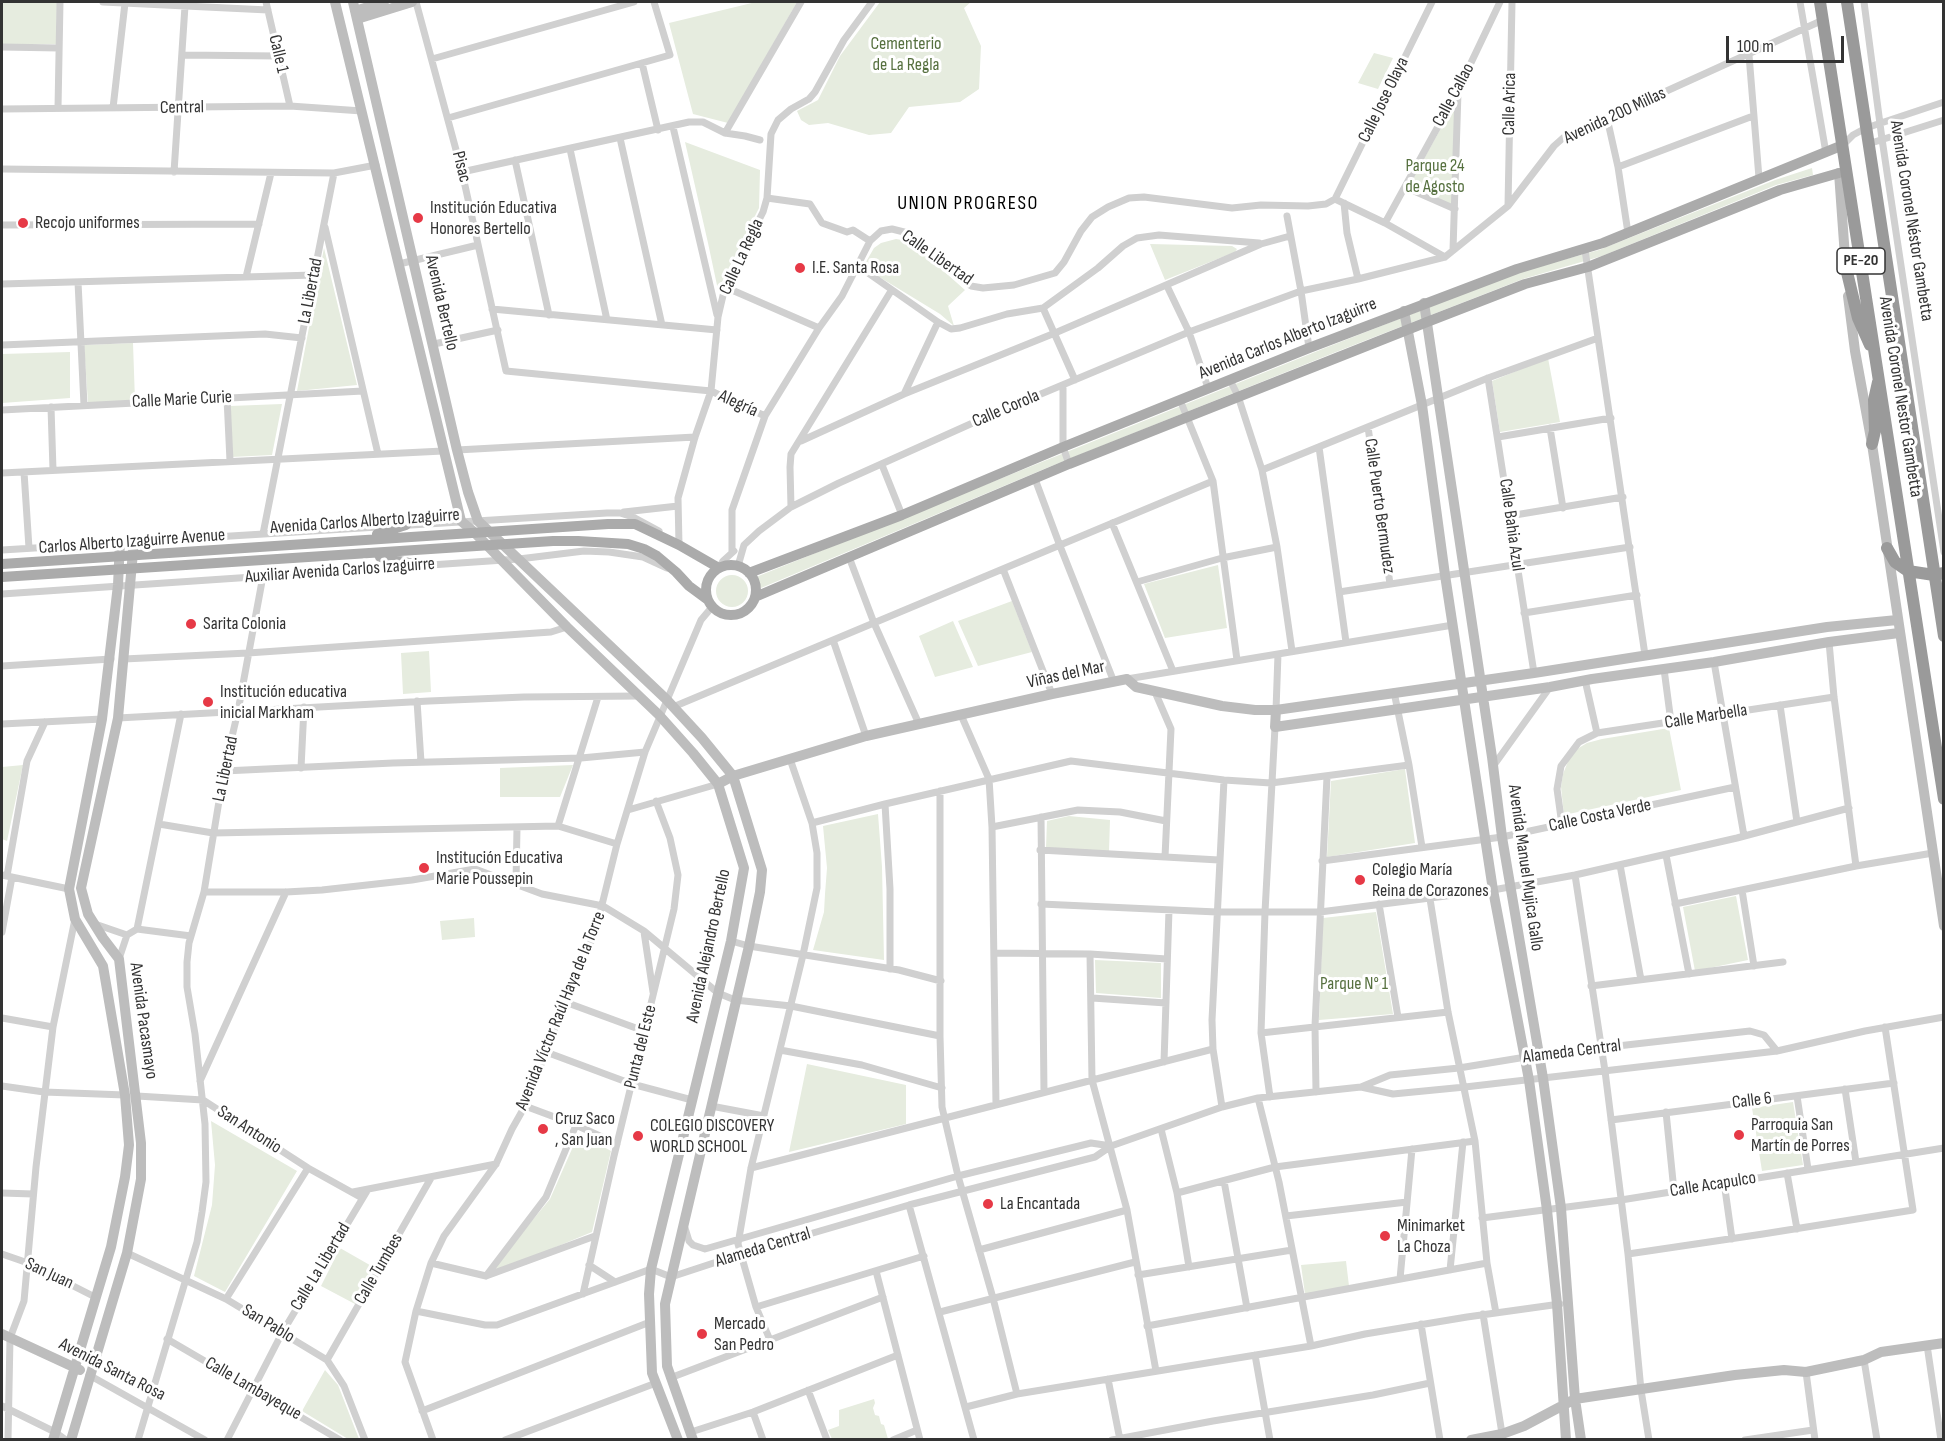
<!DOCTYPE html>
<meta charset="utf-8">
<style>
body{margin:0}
#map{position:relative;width:1945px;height:1441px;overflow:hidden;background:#fff;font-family:"Sofia Sans Condensed",sans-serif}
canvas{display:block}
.frame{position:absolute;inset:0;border:3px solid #333;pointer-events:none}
.scale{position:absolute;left:1726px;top:36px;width:118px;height:27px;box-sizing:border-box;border:3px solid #333;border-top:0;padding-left:8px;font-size:18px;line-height:21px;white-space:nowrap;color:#333;-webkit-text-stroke:4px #fff;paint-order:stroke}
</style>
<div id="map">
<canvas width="1945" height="1441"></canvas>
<div class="frame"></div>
<div class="scale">100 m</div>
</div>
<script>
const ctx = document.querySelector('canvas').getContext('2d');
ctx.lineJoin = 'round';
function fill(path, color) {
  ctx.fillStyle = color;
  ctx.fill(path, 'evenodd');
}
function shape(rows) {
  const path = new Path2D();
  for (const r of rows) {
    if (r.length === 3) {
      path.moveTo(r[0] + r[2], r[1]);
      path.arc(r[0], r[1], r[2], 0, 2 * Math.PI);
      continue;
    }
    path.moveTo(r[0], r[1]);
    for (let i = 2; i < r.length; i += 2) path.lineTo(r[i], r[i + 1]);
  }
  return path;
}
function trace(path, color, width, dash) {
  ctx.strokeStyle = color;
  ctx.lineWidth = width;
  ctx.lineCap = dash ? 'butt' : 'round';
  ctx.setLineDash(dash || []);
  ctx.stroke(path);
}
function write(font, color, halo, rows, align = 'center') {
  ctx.font = font + ' "Sofia Sans Condensed",sans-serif';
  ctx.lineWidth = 6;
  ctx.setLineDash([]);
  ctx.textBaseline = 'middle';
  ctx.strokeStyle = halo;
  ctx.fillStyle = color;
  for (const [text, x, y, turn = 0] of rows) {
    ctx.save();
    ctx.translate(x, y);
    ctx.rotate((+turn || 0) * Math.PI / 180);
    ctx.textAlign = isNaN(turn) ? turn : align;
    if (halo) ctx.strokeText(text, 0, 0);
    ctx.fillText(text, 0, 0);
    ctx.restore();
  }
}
const green = shape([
 [2,2,57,2,56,44,2,44],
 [756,2,797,2,728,123,693,114,669,23],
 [880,2,971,2,964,8,981,46,979,89,960,102,909,107,891,133,869,135,828,123,809,125,801,120,797,111,818,100,840,56],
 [1374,53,1393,58,1378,89,1358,83],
 [1453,111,1455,112,1452,203,1450,204,1413,186,1411,182,1450,112],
 [685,142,760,170,759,208,718,290,708,243],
 [1812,168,1813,175,1776,185,1602,256,1523,279,1336,352,1049,467,761,588,756,577,1325,348,1519,272,1599,250,1775,180],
 [896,239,908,241,913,244,965,290,948,306,954,326,940,314,863,267,874,248,881,243],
 [1150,244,1232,246,1237,249,1235,252,1165,280],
 [324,248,357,385,297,391],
 [133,343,135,401,88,403,84,345],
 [70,352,70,398,2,403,2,354],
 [1548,358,1560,422,1500,432,1492,381],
 [282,404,272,455,231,457,230,406],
 [1218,565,1227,628,1165,638,1144,584],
 [732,591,16],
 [1012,601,1032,652,978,666,958,621],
 [953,621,973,667,935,677,919,636],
 [429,651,431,692,403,694,401,653],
 [1669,728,1681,790,1564,815,1561,787,1563,774,1569,759,1577,749,1587,743,1602,739],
 [23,765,7,841,2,839,2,767],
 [573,765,560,797,500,797,500,768],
 [1405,769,1415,843,1327,857,1331,781],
 [878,814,882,867,884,960,813,950,824,912,825,894,827,868,823,826],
 [1069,816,1110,820,1109,851,1046,848,1047,821],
 [1736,896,1748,960,1695,971,1683,907],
 [1376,912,1393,1014,1319,1020,1323,918],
 [474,918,475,937,442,940,440,921],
 [1095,960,1161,963,1161,998,1096,993],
 [807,1064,906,1085,906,1124,789,1152],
 [1793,1102,1803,1165,1762,1171,1752,1108],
 [211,1121,297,1171,225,1292,194,1276,212,1205,215,1165],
 [579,1133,611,1151,592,1232,486,1276,550,1199],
 [340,1248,375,1268,355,1304,321,1286],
 [1346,1261,1349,1286,1305,1294,1301,1265],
 [325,1370,338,1385,359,1439,348,1439,302,1411],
 [874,1399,875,1403,873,1408,875,1415,879,1416,881,1424,884,1425,888,1439,832,1439,828,1430,839,1426,839,1410]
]);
const street = shape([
 [103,2,268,10],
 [266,2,290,106],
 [416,2,462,172,506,371,711,391,765,416],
 [1800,2,1826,153],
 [1864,2,1882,139,1944,552],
 [2,47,59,48],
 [182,55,279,56],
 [1749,55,1759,178],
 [432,59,634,2],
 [642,63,658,130],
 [58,108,60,2],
 [113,108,125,3],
 [2,109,290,106,362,111],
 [448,118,670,55,654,2],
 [1607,118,1618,167,1628,233],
 [673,127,717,315],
 [725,133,801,2],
 [620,138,662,325],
 [1868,144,1944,120],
 [1843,145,1853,135,1866,128,1944,102],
 [570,149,607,320],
 [515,160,549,315],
 [1618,167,1753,116],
 [2,169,334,173,376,165],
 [174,172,185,6],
 [462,172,689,122,703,122,725,133,745,136,760,140],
 [1405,187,1455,209],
 [767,198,810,204,822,223,847,232,853,230,870,241],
 [1335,199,1432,2],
 [1335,199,1385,223,1445,257],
 [1344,203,1347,233,1358,279],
 [1508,206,1512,2],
 [1287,216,1301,291,1309,348],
 [1385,223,1458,90,1500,2],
 [2,225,259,224],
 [325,227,378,454],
 [1453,250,1458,92],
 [1585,250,1645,655],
 [399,264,478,245],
 [858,266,938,322,951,329,960,328,1007,314,1043,308,1098,268,1123,246,1137,238,1159,235,1259,243],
 [246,277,271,173],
 [78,282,84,405],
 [2,284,314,275],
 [1167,286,1189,332,1208,388],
 [725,287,819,328],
 [1043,308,1075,380],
 [492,309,717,330],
 [434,344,498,330],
 [2,345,265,334,302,338],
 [1488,378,1534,673],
 [1230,380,1238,396,1262,470,1277,547,1292,651],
 [1063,385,1063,447,1069,464],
 [904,394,938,322],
 [227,398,230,461],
 [1180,400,1213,481,1237,660],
 [51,407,53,470],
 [2,410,363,391],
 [1368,427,1390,584],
 [1550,428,1563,508],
 [1498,437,1611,418],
 [801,441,904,394,1055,333,1261,244,1290,236],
 [1319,447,1346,642],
 [457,450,695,437],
 [882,465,902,515],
 [1262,470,1488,378,1598,338],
 [24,472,29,548],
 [2,473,443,451],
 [1035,479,1060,546,1114,682],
 [791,507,790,467,791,454,891,291],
 [624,512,678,506],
 [1509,516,1623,497],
 [1112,523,1173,671],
 [263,534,334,173],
 [679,545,678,498,695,437,711,391,718,317,725,287,763,212,767,198,771,134,778,120,791,109,809,99,815,92,844,40,872,2],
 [2,550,607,513,620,513,633,517,659,531],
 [732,552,732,510,765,416,819,328,842,296,870,241,881,231,892,229,908,233,926,247,961,279,971,286,983,288,1014,285,1055,273,1064,262,1081,231,1092,217,1108,207,1129,198,1144,197,1232,208,1261,205,1308,206,1326,204,1335,199],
 [849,557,874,623,919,724],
 [738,566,744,545,759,531,791,507,839,483,986,417,1189,332,1301,291,1358,279,1445,257,1508,206,1554,146,1563,138,1823,20],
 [719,568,723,561,734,551],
 [1003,569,1052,694],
 [1137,582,1222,558,1277,547],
 [1339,592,1630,547],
 [2,594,519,559,584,551,609,552,643,557,667,568],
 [1524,613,1637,595],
 [833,640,866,736],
 [1829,642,1834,697,1856,866],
 [124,659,248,653,551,632,567,627],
 [1714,662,1744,836],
 [2,666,111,659],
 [1664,669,1671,722],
 [1127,679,1453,625],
 [1585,680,1597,733],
 [1155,692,1171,729,1165,857],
 [1394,692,1409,765,1422,847],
 [417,701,421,762],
 [1780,705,1797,822],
 [673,707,1213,481],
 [1276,710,1278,654],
 [961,715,989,779,992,827,996,1105],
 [118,718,429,701,524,697,638,696],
 [2,724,102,719],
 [1494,765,1550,687],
 [301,768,304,707],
 [224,771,393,763,581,758,645,752],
 [940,791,940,1036,942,1107,958,1176,993,1298,1017,1394],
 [885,804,890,889,890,969],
 [628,810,718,784],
 [1041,817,1044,1092],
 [812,823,885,804,1071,761,1224,780,1271,783,1409,765],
 [159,824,213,833,558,826,617,844],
 [1562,825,1557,789,1561,766,1579,742,1597,733,1834,697],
 [558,826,598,697],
 [992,827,1078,810,1120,812,1166,821],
 [1040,850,1219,860],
 [1666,855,1689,974],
 [1322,861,1502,837,1735,787],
 [1620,865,1641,980],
 [2,875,69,889],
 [1575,875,1605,1071,1628,1254,1641,1390,1649,1440],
 [7,876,27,761,45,722],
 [516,883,517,827],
 [1742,890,1754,966],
 [204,892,286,892,322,890,412,880,475,869,542,894,603,906,644,931,718,993,735,1000,791,1006,940,1036],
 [1430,899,1448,1012,1475,1141,1487,1263,1496,1313],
 [1041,904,1217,912,1320,912,1493,890,1575,875,1737,838,1849,808],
 [1379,904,1398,1017],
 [1675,904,1856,866,1933,853],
 [95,924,127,935],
 [137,929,181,714],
 [2,932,12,877],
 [644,932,653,992],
 [731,941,749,946,899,970,941,981],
 [994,953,1090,954,1167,959],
 [1090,954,1092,1080,1127,1210,1156,1371],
 [119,959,127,935,137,929,191,936],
 [1591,986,1783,962],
 [1092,998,1166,1003],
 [565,1002,644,1031],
 [2,1018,53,1027],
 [1261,1033,1448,1012],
 [780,1050,862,1065,942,1088],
 [546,1052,632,1084,692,1100],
 [1164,1062,1169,910],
 [200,1081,286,892],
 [2,1086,44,1092,125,1095],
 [1361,1087,1393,1094,1465,1087,1777,1051,1865,1031,1944,1017],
 [1845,1089,1856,1162],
 [1316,1092,1315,1026,1327,777],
 [137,1096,203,1100,308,1168,362,1198],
 [1797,1096,1808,1169],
 [1270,1097,1261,1033,1265,912,1275,727],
 [1258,1098,1279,1182,1311,1346],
 [525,1106,576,1125,617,1144],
 [711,1106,764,1116],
 [1222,1107,1213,1049,1212,1020,1224,780],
 [1666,1112,1674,1191],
 [1611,1120,1894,1083],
 [1161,1129,1177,1193,1189,1267],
 [751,1168,1213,1049],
 [1787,1173,1797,1229],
 [1224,1181,1247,1308],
 [1724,1182,1732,1239],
 [353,1192,496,1164],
 [2,1193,33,1194],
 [1177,1193,1275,1167,1475,1141],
 [909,1205,974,1440],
 [1286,1216,1407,1202],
 [1482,1218,1621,1200,1944,1148],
 [685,1228,689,1241,693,1245,705,1249,958,1176,1091,1143,1111,1146],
 [979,1250,1127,1210],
 [127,1253,226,1299,327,1360,344,1386,365,1440],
 [2,1254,28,1263,95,1297],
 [1628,1254,1763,1234,1913,1210,1885,1027],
 [431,1263,486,1276,595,1236],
 [589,1265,615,1282],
 [1450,1270,1463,1142],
 [876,1271,920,1440],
 [1138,1275,1292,1250],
 [486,1276,546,1197,576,1125],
 [1400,1279,1412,1149],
 [583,1294,614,1156,674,909,678,875,670,838,656,801],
 [226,1299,308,1168],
 [756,1307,924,1256],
 [416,1311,485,1325,497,1325,651,1269,671,1277,741,1254,909,1205,1095,1157,1111,1146,1222,1107,1258,1098,1361,1087,1390,1075,1459,1068,1538,1055,1750,1031,1764,1035,1777,1051],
 [940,1312,1135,1262],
 [1483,1314,1503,1440],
 [1421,1324,1440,1440],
 [1147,1326,1487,1263],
 [167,1339,340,1440],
 [770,1340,756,1307,738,1244,751,1168,803,955,817,888,817,853,812,823,790,759],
 [1927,1345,1941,1440],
 [1255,1355,1270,1440],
 [327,1360,431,1178],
 [1864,1360,1877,1440],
 [1806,1372,1815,1440],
 [89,1375,205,1440],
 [670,1378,883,1297],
 [1108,1379,1120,1440],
 [808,1390,827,1440],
 [2,1406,55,1432,66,1440],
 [966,1407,1017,1394,1311,1346,1365,1334,1467,1317,1560,1304],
 [422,1411,650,1322],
 [753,1412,763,1440],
 [691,1432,753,1412,898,1355],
 [8,1440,10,1338,24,1301,36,1167,53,1027,75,919],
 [138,1440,197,1242,202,1212,206,1182,205,1124,195,1034,187,987,187,962,189,943,204,892,224,771,238,711,263,576],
 [227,1440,282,1333,367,1191],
 [433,1440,405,1362,416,1311,431,1263,444,1236,496,1164,512,1129,525,1106,574,979,595,933,617,844,645,752,701,620,712,607],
 [505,1440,656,1383],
 [893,1440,917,1430],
 [1112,1440,1213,1421,1373,1395,1430,1383],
 [1745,1440,1813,1430]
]);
const secondary = shape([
 [335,2,461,521,474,532,567,627,659,715,693,753,718,784,744,868,731,941,651,1269,649,1294,652,1373,678,1440],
 [353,2,457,450,468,492,478,521,666,699,702,738,733,776,762,870,760,892,749,946,665,1304,667,1366,693,1440],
 [355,11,384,2],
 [357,19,412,2],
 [1839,173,1846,271],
 [1848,296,1855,351,1872,444,1944,926],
 [1424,303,1492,757,1502,837,1543,1078,1561,1208,1575,1399,1581,1440],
 [1404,311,1422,405,1445,575,1493,890,1529,1080,1547,1210,1557,1304,1566,1440],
 [1276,710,1275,727,1550,687,1592,679,1714,662,1829,642,1899,633],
 [718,784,733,776,866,736,1052,694,1127,679,1136,687,1222,706,1255,710,1276,710,1534,673,1827,627,1897,620],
 [2,1334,80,1370],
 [53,1440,111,1247,125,1177,129,1145,125,1095,103,966,75,919,69,889,102,719,118,585,120,542],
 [71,1440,127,1253,141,1179,141,1143,119,959,103,938,88,914,81,888,118,718,134,541],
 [1471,1440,1502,1434,1524,1426,1575,1399,1735,1375,1784,1370,1806,1372,1864,1360,1881,1352,1944,1343]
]);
const primary = shape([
 [377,534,406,525],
 [380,557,418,565],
 [2,564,608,524,635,524,679,545,719,568],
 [731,590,25],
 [749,573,902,515,1063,447,1309,348,1517,269,1603,243,1843,145],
 [2,577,553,541,578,541,628,544,644,549,657,556,676,572,689,586,708,600],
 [755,597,1069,464,1427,322,1525,284,1588,267,1780,190,1839,173]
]);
const highway = shape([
 [1820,2,1944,799],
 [1847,2,1944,636],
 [1845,264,1858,318,1870,345],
 [1872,444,1875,431,1874,400,1878,382],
 [1887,548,1895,562,1908,571,1934,575,1944,573]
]);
const markers = [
 [418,218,6,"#e63946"],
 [23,223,6,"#e63946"],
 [800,268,6,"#e63946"],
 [191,624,6,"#e63946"],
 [208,702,6,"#e63946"],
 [424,868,6,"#e63946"],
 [1360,880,6,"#e63946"],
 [543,1129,6,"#e63946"],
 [1739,1135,6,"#e63946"],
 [638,1136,6,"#e63946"],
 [988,1204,6,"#e63946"],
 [1385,1236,6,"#e63946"],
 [702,1334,6,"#e63946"]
];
const shields = [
 [1861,261,48]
];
const shieldNames = [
 ["PE-20",1861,261]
];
const parkNames = [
 ["Cementerio",906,44],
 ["de La Regla",906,65],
 ["Parque 24",1435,166],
 ["de Agosto",1435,187],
 ["Parque N° 1",1354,984]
];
const streetNames = [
 ["Calle 1",278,54,77],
 ["Calle Callao",1454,95,-62],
 ["Calle Jose Olaya",1384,100,-64],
 ["Calle Arica",1510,104,-89],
 ["Central",182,108,-1],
 ["Avenida 200 Millas",1615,116,-25],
 ["Pisac",461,167,76],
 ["Avenida Coronel Néstor Gambetta",1911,221,81],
 ["Calle La Regla",742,257,-65],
 ["Calle Libertad",937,258,35],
 ["La Libertad",311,291,-79],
 ["Avenida Bertello",441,303,77],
 ["Avenida Carlos Alberto Izaguirre",1288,339,-22],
 ["Avenida Coronel Nestor Gambetta",1900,397,81],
 ["Calle Marie Curie",182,400,-3],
 ["Alegría",738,404,25],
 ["Calle Corola",1006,409,-23],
 ["Calle Puerto Bermudez",1379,506,82],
 ["Avenida Carlos Alberto Izaguirre",365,522,-4],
 ["Calle Bahia Azul",1511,525,82],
 ["Carlos Alberto Izaguirre Avenue",132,542,-4],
 ["Auxiliar Avenida Carlos Izaguirre",340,571,-4],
 ["Viñas del Mar",1066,675,-12],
 ["Calle Marbella",1706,717,-9],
 ["La Libertad",226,769,-78],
 ["Calle Costa Verde",1600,816,-12],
 ["Avenida Manuel Mujica Gallo",1525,868,82],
 ["Avenida Alejandro Bertello",709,946,-78],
 ["Avenida Víctor Raúl Haya de la Torre",561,1011,-68],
 ["Avenida Pacasmayo",143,1021,82],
 ["Punta del Este",641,1047,-76],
 ["Alameda Central",1572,1052,-7],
 ["Calle 6",1752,1101,-7],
 ["San Antonio",249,1130,33],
 ["Calle Acapulco",1713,1185,-9],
 ["Alameda Central",763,1248,-17],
 ["Calle La Libertad",321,1267,-59],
 ["Calle Tumbes",379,1269,-60],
 ["San Juan",49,1274,25],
 ["San Pablo",268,1324,31],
 ["Avenida Santa Rosa",112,1370,27],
 ["Calle Lambayeque",253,1389,30]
];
const poiNames = [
 ["Institución Educativa",430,208],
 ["Honores Bertello",430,229],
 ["Recojo uniformes",35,223],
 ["I.E. Santa Rosa",812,268],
 ["Sarita Colonia",203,624],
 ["Institución educativa",220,692],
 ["inicial Markham",220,713],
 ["Institución Educativa",436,858],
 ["Marie Poussepin",436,879],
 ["Colegio María",1372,870],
 ["Reina de Corazones",1372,891],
 ["Cruz Saco",555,1119],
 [", San Juan",555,1140],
 ["Parroquia San",1751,1125],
 ["Martín de Porres",1751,1146],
 ["COLEGIO DISCOVERY",650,1126],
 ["WORLD SCHOOL",650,1147],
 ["La Encantada",1000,1204],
 ["Minimarket",1397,1226],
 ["La Choza",1397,1247],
 ["Mercado",714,1324],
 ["San Pedro",714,1345]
];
const neighbourhoodNames = [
 ["UNION PROGRESO",968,204]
];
fill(green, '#e6ecdf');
trace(street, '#d0d0d0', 7);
trace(secondary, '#bdbdbd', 10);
trace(primary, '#ababab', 10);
trace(highway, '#9a9a9a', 12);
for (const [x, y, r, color] of markers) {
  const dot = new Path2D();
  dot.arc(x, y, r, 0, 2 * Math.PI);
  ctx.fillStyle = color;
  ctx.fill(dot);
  trace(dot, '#fff', 2);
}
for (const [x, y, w] of shields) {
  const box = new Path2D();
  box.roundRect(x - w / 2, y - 13, w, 26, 4.5);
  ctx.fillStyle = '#fff';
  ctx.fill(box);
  trace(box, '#333', 1.5);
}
write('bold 16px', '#333', null, shieldNames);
write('18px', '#56703f', '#fff', parkNames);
write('18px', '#333', '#fff', streetNames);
write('18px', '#333', '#fff', poiNames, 'left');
ctx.letterSpacing = '1.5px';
write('20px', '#000', '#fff', neighbourhoodNames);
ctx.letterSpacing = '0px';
</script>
